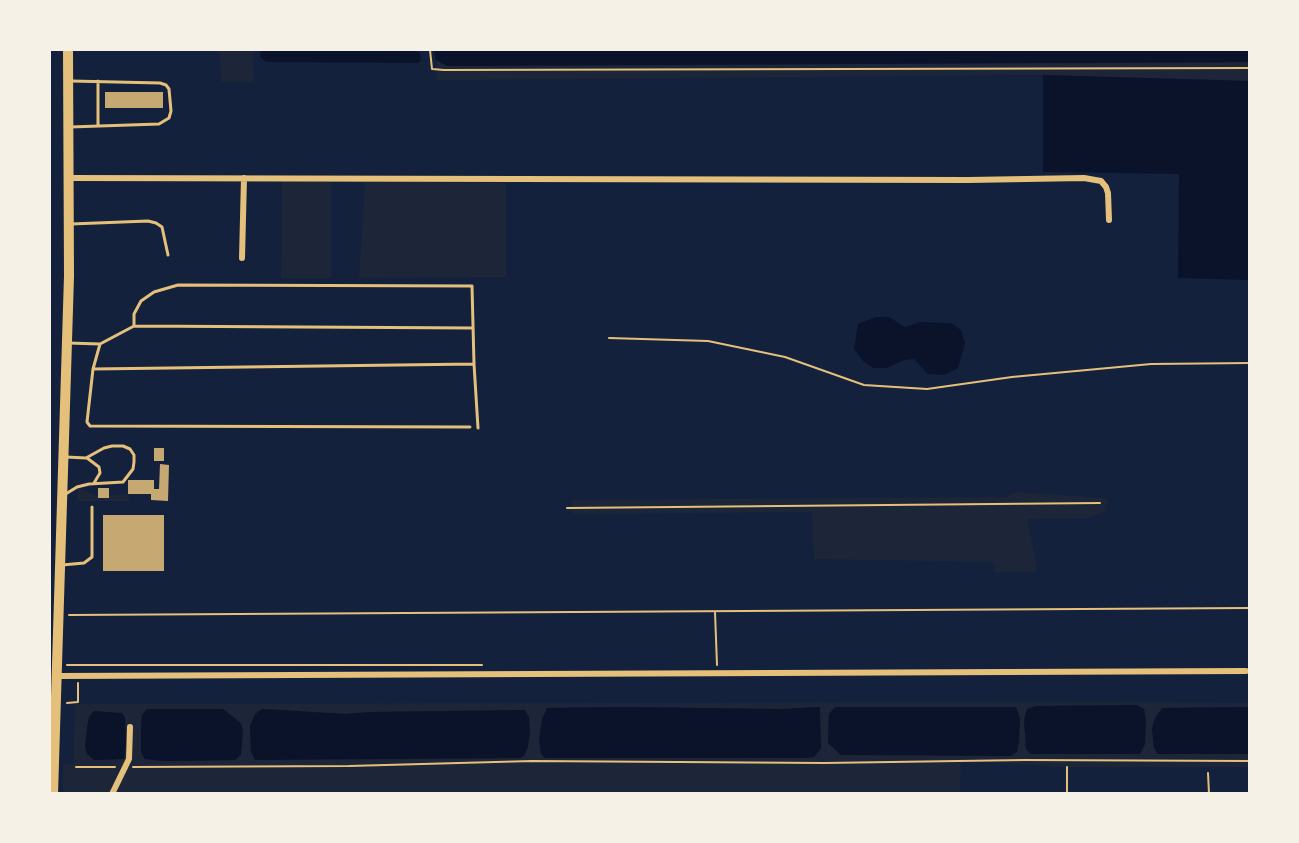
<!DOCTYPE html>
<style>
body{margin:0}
#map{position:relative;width:1299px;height:843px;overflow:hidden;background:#14213d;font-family:"Public Sans",sans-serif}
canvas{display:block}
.frame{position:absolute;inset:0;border:51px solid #f6f1e7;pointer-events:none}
</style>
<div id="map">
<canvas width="1299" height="843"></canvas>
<div class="frame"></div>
</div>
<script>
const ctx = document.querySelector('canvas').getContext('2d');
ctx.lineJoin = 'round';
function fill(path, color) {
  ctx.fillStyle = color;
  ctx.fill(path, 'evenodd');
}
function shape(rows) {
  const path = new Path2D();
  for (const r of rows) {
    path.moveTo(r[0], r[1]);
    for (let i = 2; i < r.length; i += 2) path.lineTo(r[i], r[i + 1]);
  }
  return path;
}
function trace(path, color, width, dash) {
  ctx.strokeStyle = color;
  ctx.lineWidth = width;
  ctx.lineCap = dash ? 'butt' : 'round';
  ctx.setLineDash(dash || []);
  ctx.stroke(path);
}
const green = shape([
 [219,50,253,50,254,82,222,82],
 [437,60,447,66,1250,62,1249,81,1043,75,437,80],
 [282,181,331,182,331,278,281,278],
 [365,182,506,183,506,277,359,278],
 [78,488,98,496,129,494,129,501,78,501],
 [1015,492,1107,498,1106,511,1088,518,1027,519,1036,562,1036,572,995,572,994,562,814,559,812,512,573,514,571,500,1007,497],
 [1108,702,1249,703,1249,707,1163,708,1152,728,1154,748,1158,754,1249,754,1249,767,1062,767,961,760,960,793,63,794,63,764,73,764,75,704],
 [1137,705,1144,709,1146,721,1026,748,1024,720],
 [624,707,781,709,819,707,821,748,814,757,804,758,545,758,547,708],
 [836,707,1016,707,841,755,828,743,829,714],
 [147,709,235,760,163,761,145,759,141,727,142,715],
 [262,709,346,714,371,712,525,710,397,758,255,760,251,752,250,726],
 [89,717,118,760,94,760,85,746]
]);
const water = shape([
 [261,50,412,50,420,53,421,60,418,63,266,62,260,57],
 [434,50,1249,50,1250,62,447,66,436,60],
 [1043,75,1249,81,1249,280,1178,278,1179,174,1043,172],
 [876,317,889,317,905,327,920,322,951,323,961,330,965,343,958,368,944,375,928,374,914,359,904,360,887,368,873,368,863,361,854,349,858,324],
 [1137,705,1144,709,1146,721,1145,744,1140,754,1031,754,1026,749,1024,720,1027,709,1036,706],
 [624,707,781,709,820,707,821,748,814,757,804,758,545,758,541,754,539,740,542,719,547,708],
 [835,707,1016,707,1020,718,1019,742,1017,752,1011,756,841,755,828,743,829,714],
 [1249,707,1249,754,1158,754,1154,748,1152,728,1155,718,1162,708],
 [147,709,223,709,241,723,243,731,241,755,235,760,163,761,145,759,141,753,141,727,142,715],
 [262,709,346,714,371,712,525,710,529,717,530,732,528,747,524,756,520,758,255,760,251,752,250,726,255,714],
 [94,711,122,713,125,717,126,745,124,759,94,760,87,754,85,746,87,728,89,717]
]);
const building = shape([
 [105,92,163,92,163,108,105,108],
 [154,448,164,448,164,461,154,461],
 [160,464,169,465,168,501,151,500,151,494,128,494,128,480,154,480,154,489,159,489],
 [98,488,109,488,109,498,98,498],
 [103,515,164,515,164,571,103,571]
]);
const path = shape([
 [430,50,432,69,444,70,1250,68],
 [609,338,708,341,785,357,864,385,927,389,1012,377,1151,364,1250,363],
 [567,508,1100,503],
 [715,612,717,665],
 [69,615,1250,608],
 [67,665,482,665],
 [67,703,78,702,78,683],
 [76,767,115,767],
 [133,767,349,766,532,761,824,763,1025,760,1250,761],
 [1067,767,1067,794],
 [1208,773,1209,794]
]);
const service = shape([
 [98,81,98,125],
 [70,127,159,124,169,118,171,111,169,89,166,85,160,83,71,81],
 [71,224,148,221,156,223,162,227,168,255],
 [134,326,473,328],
 [68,343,100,344],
 [93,369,474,364,478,428],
 [470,427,90,426,87,422,93,369,100,344,134,326,134,314,141,301,154,292,178,285,472,286,474,364],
 [87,458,99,467,100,473,94,483],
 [64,495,77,487,89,484,123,482,133,469,134,462,134,455,130,449,123,446,112,446,104,448,86,458,66,457],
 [62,565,84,563,92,557,92,507]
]);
const minor = shape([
 [69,178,968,180,1084,178,1101,181,1106,187,1108,193,1109,220],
 [242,258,244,178],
 [58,676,1246,671],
 [112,794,129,759,130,727]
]);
const primary = shape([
 [53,794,69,276,68,50]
]);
fill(green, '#1d2539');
fill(water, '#0b132b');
fill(building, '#c6a872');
trace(path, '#e5c07b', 2);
trace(service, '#e5c07b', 3);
trace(minor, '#e5c07b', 6);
trace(primary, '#e5c07b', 10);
</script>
